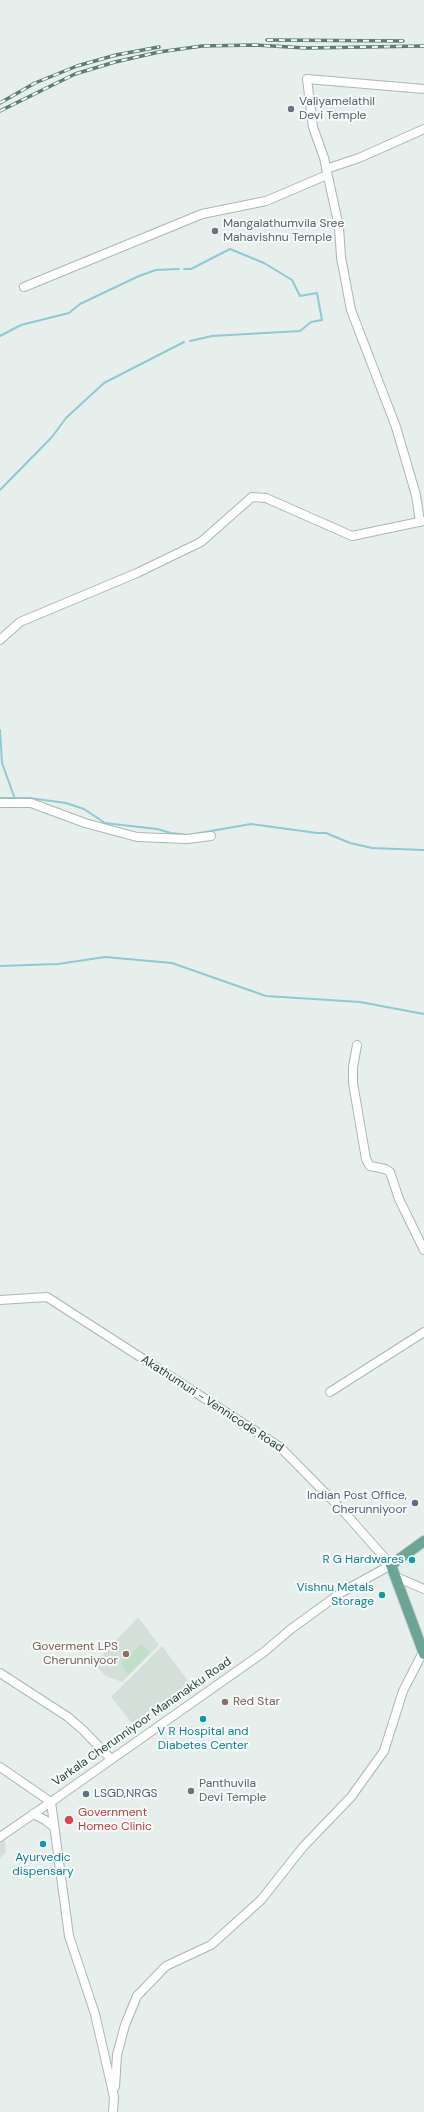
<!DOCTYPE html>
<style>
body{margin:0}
canvas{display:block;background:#e6efeb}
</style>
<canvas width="424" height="2112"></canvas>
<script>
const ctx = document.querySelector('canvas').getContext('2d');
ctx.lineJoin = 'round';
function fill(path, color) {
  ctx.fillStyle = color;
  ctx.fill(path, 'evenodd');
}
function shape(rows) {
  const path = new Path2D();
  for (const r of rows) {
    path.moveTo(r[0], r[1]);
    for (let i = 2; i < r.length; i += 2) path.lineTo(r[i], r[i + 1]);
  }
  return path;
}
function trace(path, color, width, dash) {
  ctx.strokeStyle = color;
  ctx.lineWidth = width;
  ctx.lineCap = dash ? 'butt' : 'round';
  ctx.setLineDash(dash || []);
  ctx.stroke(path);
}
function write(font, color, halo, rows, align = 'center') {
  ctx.font = font + ' "DM Sans",sans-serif';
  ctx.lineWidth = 4;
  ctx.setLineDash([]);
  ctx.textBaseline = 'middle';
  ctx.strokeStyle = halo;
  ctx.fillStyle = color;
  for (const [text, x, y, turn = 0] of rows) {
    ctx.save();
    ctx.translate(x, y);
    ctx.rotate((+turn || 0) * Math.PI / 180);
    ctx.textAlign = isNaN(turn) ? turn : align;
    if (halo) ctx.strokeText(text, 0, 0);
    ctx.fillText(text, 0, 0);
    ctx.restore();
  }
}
const built = shape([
 [138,1617,159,1645,122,1682,106,1676,94,1664],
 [162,1646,191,1685,136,1728,111,1697],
 [3,1839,5,1841,6,1852,0,1858,0,1841]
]);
const green = shape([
 [141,1644,150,1653,128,1675,121,1663]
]);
const stream = shape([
 [184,269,191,269,230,249,264,263,292,280,300,296,317,293,322,320,311,322,300,331,212,336,190,341],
 [0,336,21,325,69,313,80,304,139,276,156,270,179,269],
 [0,490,52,437,66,418,104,383,184,342],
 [0,730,2,763,15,799],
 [0,798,29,798,66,803,84,809,105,823,157,829,171,833,188,835,251,824,317,833,326,833,350,843,372,848,424,850],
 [0,966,58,964,105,957,172,963,266,996,360,1002,424,1014]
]);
const minor = shape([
 [326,169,359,158,424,129],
 [24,287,202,214,266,201,327,175],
 [420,522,416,495,396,427,351,310,341,257,339,227,324,158,313,127,307,79,424,89],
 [0,640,20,622,137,573,201,542,252,497,266,498,352,536,424,521],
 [0,803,31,803,85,823,137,837,187,839,211,836],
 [357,1045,353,1067,353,1083,366,1159,370,1166,385,1169,390,1172,399,1199,424,1250],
 [0,1300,47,1297,280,1447,344,1512,391,1565,342,1592,291,1629,264,1652,51,1802,69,1936,95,2014,114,2097,113,2112],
 [330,1392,424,1332],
 [394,1576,424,1589],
 [0,1673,68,1717,83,1730,111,1759],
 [0,1767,51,1802,0,1837],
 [33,1814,45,1820,54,1827],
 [115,2087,117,2055,125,2025,137,1996,166,1966,211,1945,261,1900,303,1847,351,1797,384,1751,403,1691,423,1652]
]);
const major = shape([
 [424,1541,391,1565,424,1654]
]);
const rail = shape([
 [267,40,403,41],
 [0,103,35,83,77,66,116,55,159,47],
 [0,111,75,74,115,62,159,52,202,46,255,45,306,48,424,46]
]);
const markers = [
 [291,109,4,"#6b7280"],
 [215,231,4,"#6b7280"],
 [415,1503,4,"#5c6f8a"],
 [412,1560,4,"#0f9aa8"],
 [382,1595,4,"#0f9aa8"],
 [126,1654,4,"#8d6e63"],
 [225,1702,4,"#8d6e63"],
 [203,1719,4,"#0f9aa8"],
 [191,1791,4,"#6b7280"],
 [86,1794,4,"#5c6f8a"],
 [69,1820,5,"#e0444e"],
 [43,1844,4,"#0f9aa8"]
];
const worshipNames = [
 ["Valiyamelathil",299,102],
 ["Devi Temple",299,116],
 ["Mangalathumvila Sree",223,224],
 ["Mahavishnu Temple",223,238],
 ["Panthuvila",199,1784],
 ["Devi Temple",199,1798]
];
const streetNames = [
 ["Akathumuri - Vennicode Road",212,1404,33],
 ["Varkala Cherunniyoor Mananakku Road",142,1722,-35]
];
const serviceNames = [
 ["Indian Post Office,",407,1496],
 ["Cherunniyoor",407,1510],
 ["LSGD,NRGS",94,1794,"left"]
];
const cultureNames = [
 ["R G Hardwares",404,1560],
 ["Vishnu Metals",374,1588],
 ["Storage",374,1602],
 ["V R Hospital and",203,1732,"center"],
 ["Diabetes Center",203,1746,"center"],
 ["Ayurvedic",43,1858,"center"],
 ["dispensary",43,1872,"center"]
];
const educationNames = [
 ["Goverment LPS",118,1647],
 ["Cherunniyoor",118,1661],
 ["Red Star",233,1702,"left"]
];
const healthNames = [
 ["Government",78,1813],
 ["Homeo Clinic",78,1827]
];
fill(built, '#d4dfda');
fill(green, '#bfe0c8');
trace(stream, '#8ec9d4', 2);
trace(minor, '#a8b8b2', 10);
trace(major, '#c2cac8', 12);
trace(minor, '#fff', 8);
trace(major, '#6aa596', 10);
trace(rail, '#5f7d75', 3.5);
trace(rail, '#f7fbf9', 2, [6]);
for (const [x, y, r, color] of markers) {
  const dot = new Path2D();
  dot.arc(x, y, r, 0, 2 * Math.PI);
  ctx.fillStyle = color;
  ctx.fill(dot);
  trace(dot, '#f7fbf9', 1.5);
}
write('12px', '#5b616d', '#f7fbf9', worshipNames, 'left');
write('12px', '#24423a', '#f7fbf9', streetNames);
write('12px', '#4e5e75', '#f7fbf9', serviceNames, 'right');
write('12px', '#0d838f', '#f7fbf9', cultureNames, 'right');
write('12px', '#785e54', '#f7fbf9', educationNames, 'right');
write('12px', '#be3a42', '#f7fbf9', healthNames, 'left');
</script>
